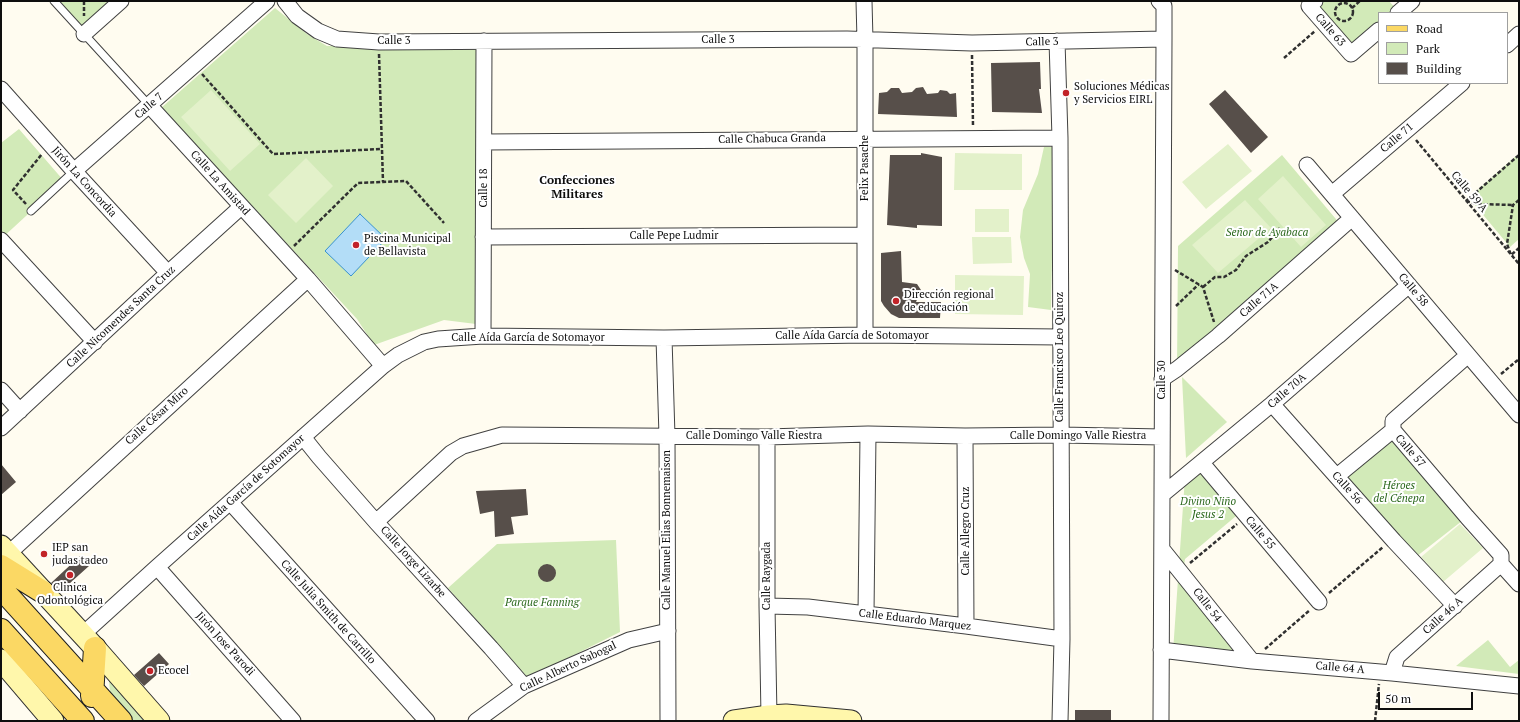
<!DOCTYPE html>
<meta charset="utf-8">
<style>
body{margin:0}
#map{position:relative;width:1520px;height:722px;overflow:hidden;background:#fffcf0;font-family:"PT Serif",serif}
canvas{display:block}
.frame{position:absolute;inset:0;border:2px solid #0e0e0e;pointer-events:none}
.legend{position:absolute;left:1378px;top:12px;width:130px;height:72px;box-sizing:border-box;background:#fff;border:1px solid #9f9f9f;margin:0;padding:5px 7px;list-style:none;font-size:12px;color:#0e0e0e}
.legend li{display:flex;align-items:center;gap:8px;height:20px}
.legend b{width:20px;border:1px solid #9f9f9f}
.scale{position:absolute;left:1378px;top:692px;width:95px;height:18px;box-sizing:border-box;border:2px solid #0e0e0e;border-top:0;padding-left:5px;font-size:12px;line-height:14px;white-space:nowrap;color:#0e0e0e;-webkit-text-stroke:3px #fff;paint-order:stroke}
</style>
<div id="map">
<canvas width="1520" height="722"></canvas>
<div class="frame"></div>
<ul class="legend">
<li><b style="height:5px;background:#fbd864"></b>Road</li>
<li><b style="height:11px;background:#d2eab8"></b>Park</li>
<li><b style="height:11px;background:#574f4a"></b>Building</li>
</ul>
<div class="scale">50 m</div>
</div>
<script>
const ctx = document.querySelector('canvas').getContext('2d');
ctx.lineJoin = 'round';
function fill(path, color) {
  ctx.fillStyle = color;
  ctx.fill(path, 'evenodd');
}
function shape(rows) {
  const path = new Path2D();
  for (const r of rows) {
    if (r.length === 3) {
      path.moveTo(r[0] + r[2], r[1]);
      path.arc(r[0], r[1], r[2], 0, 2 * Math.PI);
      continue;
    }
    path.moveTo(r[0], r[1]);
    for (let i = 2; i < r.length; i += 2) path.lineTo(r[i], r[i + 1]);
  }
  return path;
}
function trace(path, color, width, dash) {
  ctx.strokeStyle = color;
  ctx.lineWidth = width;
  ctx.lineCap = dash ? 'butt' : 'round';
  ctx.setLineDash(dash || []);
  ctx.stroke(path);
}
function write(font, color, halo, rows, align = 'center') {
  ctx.font = font + ' "PT Serif",serif';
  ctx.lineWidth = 4;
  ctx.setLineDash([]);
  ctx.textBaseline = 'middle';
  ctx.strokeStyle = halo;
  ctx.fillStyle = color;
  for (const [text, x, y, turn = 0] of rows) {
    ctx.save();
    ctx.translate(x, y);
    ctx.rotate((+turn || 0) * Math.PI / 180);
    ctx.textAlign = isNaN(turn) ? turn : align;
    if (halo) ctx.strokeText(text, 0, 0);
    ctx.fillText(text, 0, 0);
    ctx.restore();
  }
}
const green = shape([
 [54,1,121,1,83,34],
 [1314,1,1389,1,1398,11,1396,13,1379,13,1379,28,1353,52],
 [275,8,307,34,327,46,478,46,476,324,444,320,374,345,357,319,161,108],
 [19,129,64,181,1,239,1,143],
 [1044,147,1054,147,1051,310,1028,307,1030,274,1024,258,1020,237,1023,210,1038,174],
 [1282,155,1346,231,1177,369,1178,246],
 [1516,156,1519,160,1519,239,1510,247,1469,198],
 [1182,377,1227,422,1186,458],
 [1393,430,1467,517,1412,560,1337,476],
 [1207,468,1242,511,1185,559,1183,574,1243,651,1173,652,1185,477],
 [616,540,620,632,528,678,448,588,497,544],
 [1488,640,1510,667,1519,660,1519,674,1456,666],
 [108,673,151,721,131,721,111,699]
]);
const pitch = shape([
 [211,90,260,144,230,171,181,117],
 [1228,144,1252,171,1206,209,1182,182],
 [955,153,1022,154,1022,190,954,190],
 [306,158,333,186,296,223,268,195],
 [1283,176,1326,225,1301,247,1258,199],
 [1245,200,1271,228,1218,273,1192,245],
 [975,209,1009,209,1009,232,975,232],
 [972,237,1011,237,1012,263,973,264],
 [955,275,1024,276,1023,315,955,314],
 [1460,524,1483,548,1443,582,1421,557]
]);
const water = shape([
 [360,214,386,239,351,276,325,251,360,214]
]);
const building = shape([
 [1040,62,1041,89,1039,89,1042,113,992,112,991,63],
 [923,87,927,94,938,93,940,90,947,91,950,94,956,93,957,117,878,114,879,93,887,92,891,88,899,88,902,93,912,92,916,88],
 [1225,90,1268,137,1251,153,1209,104],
 [921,153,942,157,942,226,917,225,917,228,887,225,890,155,921,155],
 [901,251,902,282,917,284,921,290,916,302,941,302,940,318,899,318,891,314,884,306,881,301,881,253],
 [1,464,16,482,1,495],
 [526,489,528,515,511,517,514,534,495,537,494,511,480,514,476,491],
 [80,556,89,566,60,592,51,583],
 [547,573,9],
 [159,653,169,664,144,686,134,675],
 [1075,710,1111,710,1111,721,1075,721]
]);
const path = shape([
 [84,1,84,16],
 [1344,12,9],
 [1352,8,1360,1],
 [379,54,383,182],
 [972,55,973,126],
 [1284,58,1315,31],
 [202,74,273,154,382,149],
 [1416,140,1519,264],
 [1519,200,1513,205,1507,244,1511,255,1519,248],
 [1466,201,1519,155],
 [1466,201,1478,204,1513,205],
 [26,204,13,190,42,154],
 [294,246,358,183,406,181,444,223],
 [1175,270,1203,287,1214,322],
 [1203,287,1215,277,1224,277,1236,270,1246,256,1268,242,1280,228],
 [1176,306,1199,284],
 [1501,374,1519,359],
 [1190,563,1237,524],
 [1329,593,1383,547],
 [1265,649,1310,610],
 [1375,721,1379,684]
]);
const lane = shape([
 [54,1,149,105],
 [31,211,74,171]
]);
const street = shape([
 [285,1,297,16,318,31,337,39,379,42,847,39,972,43,1164,39],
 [864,1,865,40,865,335],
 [1159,1,1164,6,1164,39,1161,721],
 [1315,1,1309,6,1351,54,1379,30],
 [1398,13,1412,1],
 [84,34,121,1],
 [1057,41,1060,138,1062,639,1060,721],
 [1507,45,1519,34],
 [1,89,74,171,168,273],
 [149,105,308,279,383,366],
 [484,142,1060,138],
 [1307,165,1519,415],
 [74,171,267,1],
 [1332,194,1462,83],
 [483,237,865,235],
 [1,240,95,342],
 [483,336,484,41],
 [664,338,667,436,668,721],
 [1162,379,1177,369,1218,336,1352,218],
 [1,390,20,411],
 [1272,404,1394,541,1455,606],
 [1,428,168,273,241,207],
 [1393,430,1467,517,1501,555,1501,564],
 [1393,430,1393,421,1468,355],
 [965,436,966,626],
 [303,437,319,457,376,522,491,648,524,686],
 [767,437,767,606,769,716],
 [1202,463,1319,602],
 [1337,476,1393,430],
 [1163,494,1272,404,1409,285],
 [230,502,427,721],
 [376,522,451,453,463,446,502,435,767,437,868,434,965,436,1061,435,1162,437],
 [1162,549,1252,661],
 [8,554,308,279],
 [1501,564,1519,584],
 [157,567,293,721],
 [767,606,808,607,966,626,1062,639],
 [866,614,868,434],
 [82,635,157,567,383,366,398,355,424,342,438,339,483,336,664,338,865,335,1060,337],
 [1161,650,1252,661,1392,673,1519,686],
 [1392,673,1397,657,1501,564],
 [476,721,524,686,629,640,668,631]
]);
const secondary = shape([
 [1,546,95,648,159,721],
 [1,660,53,721],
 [734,721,769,716,786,715,851,721]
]);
const primary = shape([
 [1,566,43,592],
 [1,588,121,721],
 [1,630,83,721],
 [92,696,95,648]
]);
const markers = [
 [1066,93,4,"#c22328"],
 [356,245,4,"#c22328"],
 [896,301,4,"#c22328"],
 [44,554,4,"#c22328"],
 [70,575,4,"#c22328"],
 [150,671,4,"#c22328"]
];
const streetNames = [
 ["Calle 63",1330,30,49],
 ["Calle 3",718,40],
 ["Calle 3",394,41],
 ["Calle 3",1042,42,-1],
 ["Calle 7",149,106,-41],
 ["Calle 71",1397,138,-40],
 ["Calle Chabuca Granda",772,139,-1],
 ["Felix Pasache",865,168,-90],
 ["Jirón La Concordia",84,182,48],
 ["Calle La Amistad",220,183,48],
 ["Calle 18",484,188,-90],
 ["Calle 59 A",1469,192,50],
 ["Calle Pepe Ludmir",674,236],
 ["Calle 58",1413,290,50],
 ["Calle 71A",1259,300,-41],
 ["Calle Nicomendes Santa Cruz",121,317,-43],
 ["Calle Aída García de Sotomayor",852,336],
 ["Calle Aída García de Sotomayor",528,338],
 ["Calle Francisco Leo Quiroz",1060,357,-90],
 ["Calle 30",1162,380,-90],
 ["Calle 70A",1287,391,-41],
 ["Calle César Miro",157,416,-42],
 ["Calle Domingo Valle Riestra",754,436],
 ["Calle Domingo Valle Riestra",1078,436],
 ["Calle 57",1410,451,49],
 ["Calle Aída García de Sotomayor",246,488,-42],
 ["Calle 56",1347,488,48],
 ["Calle Manuel Elias Bonnemaison",667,530,-90],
 ["Calle Allegro Cruz",966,531,-90],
 ["Calle 55",1260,533,50],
 ["Calle Jorge Lizarbe",413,562,48],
 ["Calle Raygada",767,576,-90],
 ["Calle 54",1207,605,52],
 ["Calle Julia Smith de Carrillo",328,612,48],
 ["Calle 46 A",1443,616,-42],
 ["Calle Eduardo Marquez",915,620,7],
 ["Jirón Jose Parodi",225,644,48],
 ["Calle Alberto Sabogal",568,667,-25],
 ["Calle 64 A",1340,668,5]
];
const poiNames = [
 ["Soluciones Médicas",1074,87],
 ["y Servicios EIRL",1074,100],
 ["Piscina Municipal",364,239],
 ["de Bellavista",364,252],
 ["Dirección regional",904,295],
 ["de educación",904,308],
 ["IEP san",52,548],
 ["judas tadeo",52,561],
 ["Clinica",70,588,"center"],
 ["Odontológica",70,601,"center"],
 ["Ecocel",158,671]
];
const parkNames = [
 ["Señor de Ayabaca",1267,233],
 ["Héroes",1399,486],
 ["del Cénepa",1399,499],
 ["Divino Niño",1208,502],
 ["Jesus 2",1208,515],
 ["Parque Fanning",542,603]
];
const neighbourhoodNames = [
 ["Confecciones",577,181],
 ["Militares",577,195]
];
fill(green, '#d2eab8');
fill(pitch, '#e3f1ca');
fill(water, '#b3ddf7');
trace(water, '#3892d0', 1);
fill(building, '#574f4a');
trace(lane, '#414141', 9);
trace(street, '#414141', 17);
trace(secondary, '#303030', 23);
trace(primary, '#1f1f1f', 24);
trace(path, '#303030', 2.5, [4, 2]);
trace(lane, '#fff', 7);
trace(street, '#fff', 15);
trace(secondary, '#fff7ab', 21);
trace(primary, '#fbd864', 22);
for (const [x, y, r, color] of markers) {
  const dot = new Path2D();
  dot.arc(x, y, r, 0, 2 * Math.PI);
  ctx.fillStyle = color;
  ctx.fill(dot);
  trace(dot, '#fff', 1.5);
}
write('11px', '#0e0e0e', '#fff', streetNames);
write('11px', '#0e0e0e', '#fff', poiNames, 'left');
write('italic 11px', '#2b681d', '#fff', parkNames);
write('bold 12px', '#0e0e0e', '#fff', neighbourhoodNames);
</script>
